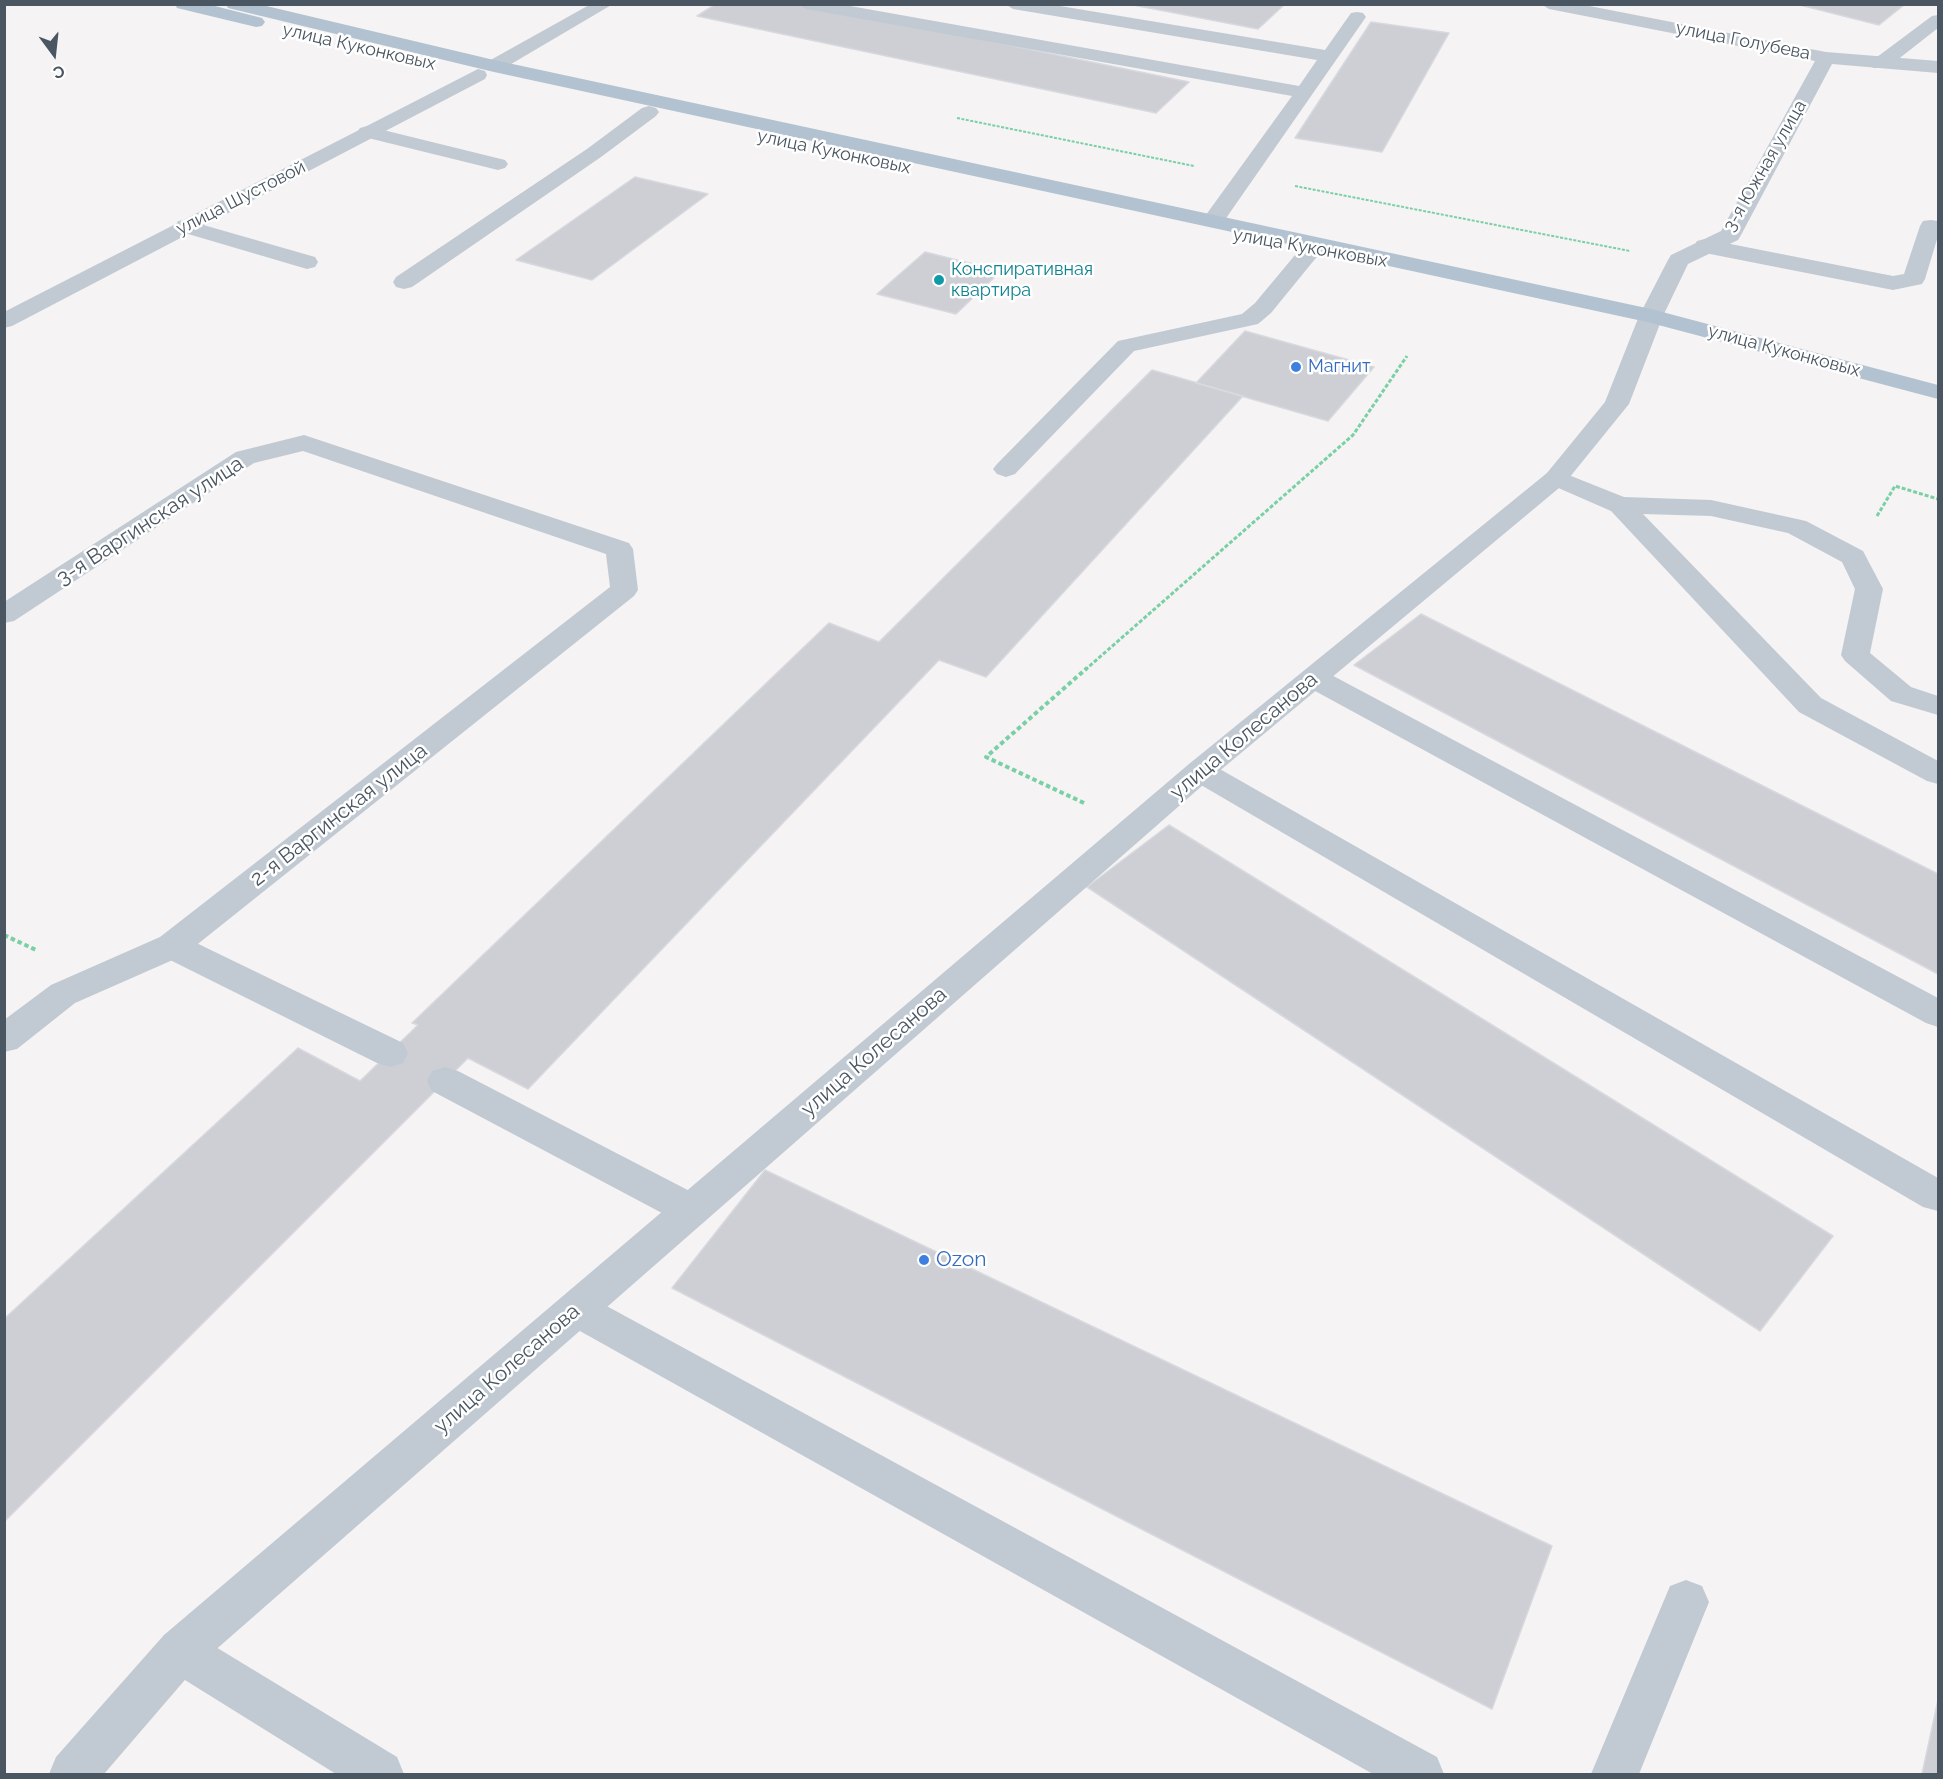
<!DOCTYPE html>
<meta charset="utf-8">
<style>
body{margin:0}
#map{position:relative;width:1943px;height:1779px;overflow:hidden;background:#f5f3f3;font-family:Raleway,sans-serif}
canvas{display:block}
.frame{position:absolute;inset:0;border:6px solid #4a5661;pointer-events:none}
.north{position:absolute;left:24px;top:24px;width:60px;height:60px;-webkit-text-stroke:4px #fff;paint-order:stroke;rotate:165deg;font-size:16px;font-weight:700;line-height:24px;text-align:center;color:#4a5661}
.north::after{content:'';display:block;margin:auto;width:21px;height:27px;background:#4a5661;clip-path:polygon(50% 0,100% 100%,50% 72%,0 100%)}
</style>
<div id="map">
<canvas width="1943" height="1779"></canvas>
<div class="frame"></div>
<div class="north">С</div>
</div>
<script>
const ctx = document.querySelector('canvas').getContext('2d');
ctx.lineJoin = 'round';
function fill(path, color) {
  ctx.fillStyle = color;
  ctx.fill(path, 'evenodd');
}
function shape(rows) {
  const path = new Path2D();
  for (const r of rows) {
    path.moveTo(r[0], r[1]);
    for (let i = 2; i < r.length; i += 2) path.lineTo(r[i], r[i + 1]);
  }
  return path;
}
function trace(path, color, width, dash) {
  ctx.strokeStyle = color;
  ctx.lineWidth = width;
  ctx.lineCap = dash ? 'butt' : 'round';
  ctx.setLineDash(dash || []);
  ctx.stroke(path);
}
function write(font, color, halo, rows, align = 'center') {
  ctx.font = font + ' Raleway,sans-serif';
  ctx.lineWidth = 5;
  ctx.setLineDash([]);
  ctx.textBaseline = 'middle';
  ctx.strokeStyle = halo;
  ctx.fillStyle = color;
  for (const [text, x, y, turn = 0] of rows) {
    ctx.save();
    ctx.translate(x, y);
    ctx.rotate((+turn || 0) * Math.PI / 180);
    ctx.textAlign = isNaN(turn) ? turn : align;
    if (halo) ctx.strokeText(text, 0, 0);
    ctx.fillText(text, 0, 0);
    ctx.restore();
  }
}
const building = shape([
 [716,4,809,4,1189,82,1156,113,697,16,716,4],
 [1128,4,1285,4,1258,29,1128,4],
 [1796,4,1901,4,1904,5,1879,25,1796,4],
 [1371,22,1449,33,1382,152,1295,138,1371,22],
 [635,177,708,194,592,280,516,260,635,177],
 [925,252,1001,271,956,314,877,294,925,252],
 [1245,331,1374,367,1328,421,1196,383,1245,331],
 [1152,370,1243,396,986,677,939,660,528,1089,468,1058,4,1522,4,1319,298,1048,360,1081,418,1025,412,1023,829,623,879,642,1152,370],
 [1421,614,1938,874,1938,974,1354,665,1421,614],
 [1169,825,1833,1236,1760,1331,1087,887,1169,825],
 [765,1170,1552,1546,1492,1709,672,1288,765,1170],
 [1938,1700,1938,1774,1922,1774,1938,1700]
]);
const pathFar2 = shape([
 [957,118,1194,166],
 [1295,186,1630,251]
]);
const pathFar1 = shape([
 [1877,516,1895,486,1938,499],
 [1085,670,1353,435,1407,356]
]);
const path = shape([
 [1084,803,986,757,1087,668],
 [4,935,36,950]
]);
const lane = shape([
 [798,4,839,4,1299,86,1317,60,1013,9,1005,4,1048,4,1325,50,1351,13,1357,12,1363,13,1366,17,1222,224,1214,225,1206,224,1203,219,1292,96,806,9,798,4],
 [1938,15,1938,28,1887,68,1873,68,1871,64,1873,60,1932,16,1938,15],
 [649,106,656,108,659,112,656,116,601,157,412,287,404,289,396,287,393,282,396,277,587,149,642,108,649,106],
 [367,126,505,160,508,164,505,168,498,170,360,136,357,132,360,128,367,126],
 [186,220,315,257,318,262,315,267,307,269,178,231,175,226,178,221,186,220],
 [1931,220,1938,221,1938,236,1925,279,1922,284,1893,290,1705,253,1697,251,1694,246,1697,241,1705,239,1893,276,1904,274,1920,226,1923,221,1931,220],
 [1313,241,1321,243,1324,248,1271,313,1258,324,1134,351,1015,474,1006,477,997,474,993,469,997,464,1118,341,1242,314,1255,303,1305,243,1313,241],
 [1556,470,1624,497,1711,500,1806,521,1863,551,1883,589,1870,653,1911,687,1938,696,1938,715,1891,701,1845,661,1841,655,1855,589,1842,562,1788,533,1711,516,1643,514,1821,698,1938,761,1938,784,1927,781,1799,712,1611,511,1547,483,1543,478,1547,473,1556,470],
 [1314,669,1324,671,1938,998,1938,1027,1926,1023,1304,685,1299,678,1304,671,1314,669],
 [1200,761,1211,764,1938,1178,1938,1211,1923,1207,1189,778,1185,771,1189,764,1200,761],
 [172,934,184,937,403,1043,408,1053,403,1063,390,1067,377,1063,160,955,155,946,160,937,172,934],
 [445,1067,458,1071,705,1199,710,1210,705,1221,691,1226,677,1221,432,1091,427,1081,432,1071,445,1067],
 [576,1292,590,1297,1437,1757,1444,1774,1373,1774,562,1321,556,1309,562,1297,576,1292],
 [1686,1580,1702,1586,1709,1602,1639,1774,1591,1774,1670,1586,1686,1580],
 [180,1628,196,1635,397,1757,404,1774,336,1774,164,1667,157,1651,164,1635,180,1628]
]);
const street = shape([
 [591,4,613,4,501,70,487,70,485,66,487,62,591,4],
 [1541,4,1579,4,1826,52,1938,61,1938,73,1832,64,1741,235,1738,240,1688,264,1663,316,1629,404,1565,483,1211,778,196,1667,104,1774,49,1774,56,1757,164,1635,1189,764,1547,473,1605,402,1639,316,1668,260,1671,255,1721,231,1815,61,1549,9,1541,4],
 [478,69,485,71,487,75,485,79,12,326,4,328,4,312,478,69],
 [304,435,629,543,633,549,638,590,634,596,184,955,75,1003,17,1049,4,1052,4,1020,51,985,160,937,610,587,606,554,303,451,254,463,14,621,4,623,4,602,236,452,304,435]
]);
const primary = shape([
 [175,4,207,4,262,18,265,22,262,26,256,27,177,8,175,4],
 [226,4,258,4,494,60,1651,309,1938,385,1938,399,1647,322,494,72,228,8,226,4]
]);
const markers = [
 [939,280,6,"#0f9aa8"],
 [1296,367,6,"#3f7fe0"],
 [924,1260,6,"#3f7fe0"]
];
const farStreetnames = [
 ["улица Голубева",1743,41,11],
 ["улица Куконковых",359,47,13],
 ["улица Куконковых",834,152,12],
 ["3-я Южная улица",1765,166,-60],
 ["улица Шустовой",241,198,-27],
 ["улица Куконковых",1310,248,10],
 ["улица Куконковых",1784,351,15]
];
const farCulturenames = [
 ["Конспиративная",951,270],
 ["квартира",951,291]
];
const farShopnames = [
 ["Магнит",1308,367]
];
const streetNames = [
 ["3-я Варгинская улица",150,521,-33],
 ["улица Колесанова",1244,736,-40],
 ["2-я Варгинская улица",339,815,-38],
 ["улица Колесанова",874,1052,-41],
 ["улица Колесанова",507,1369,-41]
];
const shopNames = [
 ["Ozon",936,1260]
];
fill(building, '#cdcfd5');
trace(building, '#d7d9de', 1.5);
trace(pathFar2, '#7ad0a6', 2, [3, 1.5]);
trace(pathFar1, '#7ad0a6', 3, [4, 2]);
trace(path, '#7ad0a6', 4, [4.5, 3]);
fill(lane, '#c1cad2');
fill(street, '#c1cad2');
fill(primary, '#b3c2d1');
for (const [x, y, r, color] of markers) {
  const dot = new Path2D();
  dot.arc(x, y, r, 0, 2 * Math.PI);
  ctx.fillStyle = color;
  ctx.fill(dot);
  trace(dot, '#fff', 2);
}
write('18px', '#4a5661', '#fff', farStreetnames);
write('18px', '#0d838f', '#fff', farCulturenames, 'left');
write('18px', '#366cbe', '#fff', farShopnames, 'left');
write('21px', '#4a5661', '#fff', streetNames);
write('21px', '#366cbe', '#fff', shopNames, 'left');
</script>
